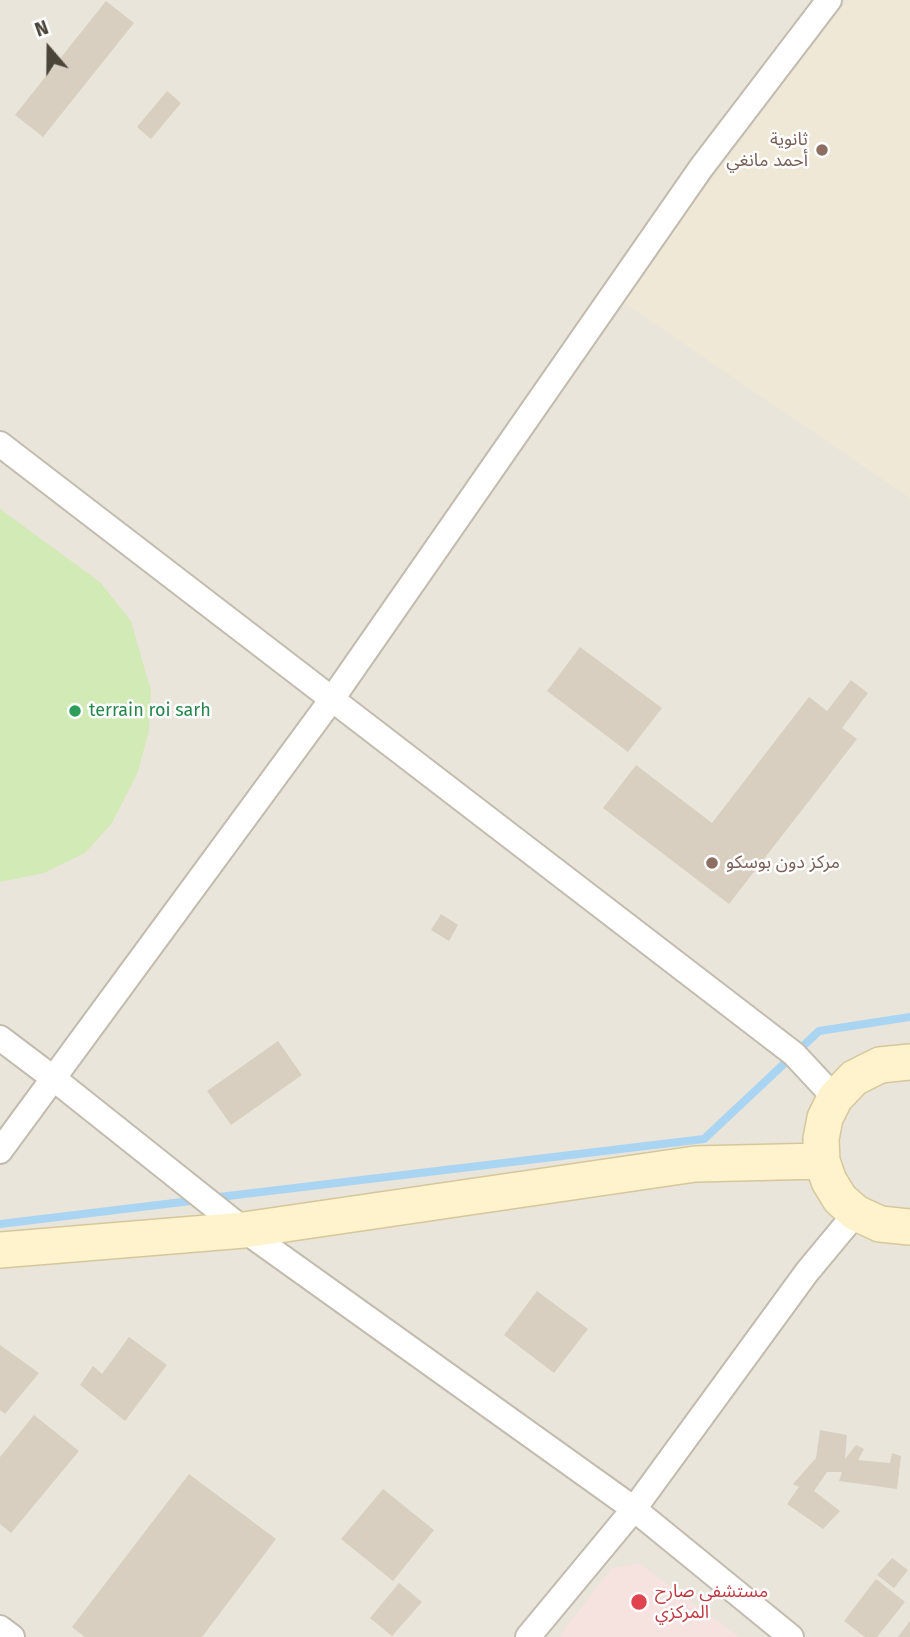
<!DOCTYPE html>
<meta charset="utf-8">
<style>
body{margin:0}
#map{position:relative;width:910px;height:1637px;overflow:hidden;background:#f6f3ec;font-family:"Fira Sans",sans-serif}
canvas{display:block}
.north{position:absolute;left:14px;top:14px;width:70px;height:70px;-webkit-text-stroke:5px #fff;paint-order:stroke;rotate:340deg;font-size:19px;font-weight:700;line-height:28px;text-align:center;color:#4b4439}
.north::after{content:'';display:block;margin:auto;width:24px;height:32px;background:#4b4439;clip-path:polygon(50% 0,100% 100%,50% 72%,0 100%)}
</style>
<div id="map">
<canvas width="910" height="1637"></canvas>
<div class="north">N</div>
</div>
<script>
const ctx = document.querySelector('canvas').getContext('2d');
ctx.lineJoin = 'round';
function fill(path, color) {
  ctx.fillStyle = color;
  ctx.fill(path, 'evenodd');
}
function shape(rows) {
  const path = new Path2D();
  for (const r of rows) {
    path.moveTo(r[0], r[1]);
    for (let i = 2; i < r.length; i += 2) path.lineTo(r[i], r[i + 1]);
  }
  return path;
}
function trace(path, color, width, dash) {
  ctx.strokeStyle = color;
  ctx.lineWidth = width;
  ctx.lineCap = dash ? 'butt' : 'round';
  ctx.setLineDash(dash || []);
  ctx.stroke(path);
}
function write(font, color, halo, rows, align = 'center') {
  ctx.font = font + ' "Fira Sans","Noto Sans Arabic",sans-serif';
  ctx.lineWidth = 5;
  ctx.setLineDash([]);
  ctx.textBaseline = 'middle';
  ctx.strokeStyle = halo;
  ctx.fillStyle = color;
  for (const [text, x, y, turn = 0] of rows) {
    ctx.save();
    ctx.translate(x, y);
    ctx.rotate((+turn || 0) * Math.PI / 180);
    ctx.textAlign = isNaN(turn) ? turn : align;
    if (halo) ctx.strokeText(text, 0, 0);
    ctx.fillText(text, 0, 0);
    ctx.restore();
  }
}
const residential = shape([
 [0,0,910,0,910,1637,0,1637]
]);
const education = shape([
 [847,0,910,0,910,498,620,300]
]);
const medical = shape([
 [640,1564,739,1637,559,1637,612,1568]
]);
const green = shape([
 [0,509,100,582,131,621,151,691,149,730,138,772,112,823,85,853,44,873,0,882]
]);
const stream = shape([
 [211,1198,704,1139,819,1031,910,1017],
 [0,1224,199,1200]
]);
const building = shape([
 [106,1,134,23,43,137,15,115],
 [167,91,181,103,151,139,137,127],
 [580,647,662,708,628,752,547,691],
 [851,680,868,693,842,728,857,739,729,904,603,808,636,765,712,823,809,697,827,711],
 [441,914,458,925,449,941,431,930],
 [278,1041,302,1075,231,1125,207,1091],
 [537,1291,588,1329,554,1373,504,1335],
 [129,1337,167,1365,125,1421,80,1385,93,1366,102,1374],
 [0,1345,39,1373,5,1414,0,1410],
 [34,1415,79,1451,11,1533,0,1524,0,1457],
 [820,1430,847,1435,845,1459,856,1445,864,1449,858,1460,890,1463,892,1453,901,1456,897,1489,839,1481,842,1472,827,1472,814,1491,840,1511,823,1529,787,1504,799,1487,793,1484,816,1458],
 [189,1474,276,1539,202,1637,85,1637,72,1627],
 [383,1489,434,1530,393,1581,341,1539],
 [892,1558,908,1570,894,1588,877,1575],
 [876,1579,905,1602,877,1637,865,1637,844,1621],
 [399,1583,422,1602,392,1636,370,1618],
 [910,1621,910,1637,898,1637]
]);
const street = shape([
 [0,444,794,1054,835,1098],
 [0,1038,53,1078,244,1230,634,1509,791,1637],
 [0,1151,332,699,701,168,829,0],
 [0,1628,12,1637],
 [528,1637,634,1509,807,1272,856,1213]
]);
const secondary = shape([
 [910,1062,880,1065,854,1078,835,1098,825,1118,821,1139,822,1161,829,1181,840,1199,856,1213,880,1224,910,1227],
 [0,1250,244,1230,695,1164,822,1161]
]);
const markers = [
 [822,150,7,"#8d6e63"],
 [75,711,7,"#2e9e5b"],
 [712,863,7,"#8d6e63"],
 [639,1602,9,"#e0444e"]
];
const educationNames = [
 ["ثانوية",808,140],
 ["أحمد مانغي",808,161],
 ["مركز دون بوسكو",726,863,"left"]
];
const leisureNames = [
 ["terrain roi sarh",89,711]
];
const healthNames = [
 ["مستشفى صارح",655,1592],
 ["المركزي",655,1613]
];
fill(residential, '#eae5da');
fill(education, '#efe8d6');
fill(medical, '#f6e3e0');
fill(green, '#d2eab5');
trace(stream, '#a9d4f2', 8);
fill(building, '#d8cfc1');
trace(street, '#c2bbae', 28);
trace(secondary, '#d6c79b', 38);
trace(street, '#fff', 24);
trace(secondary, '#fff3cd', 35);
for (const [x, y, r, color] of markers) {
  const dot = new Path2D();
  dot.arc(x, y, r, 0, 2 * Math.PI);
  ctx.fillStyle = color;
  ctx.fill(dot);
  trace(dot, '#fff', 2.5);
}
write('18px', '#785e54', '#fff', educationNames, 'right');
write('18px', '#27864d', '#fff', leisureNames, 'left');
write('18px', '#be3a42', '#fff', healthNames, 'left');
</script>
